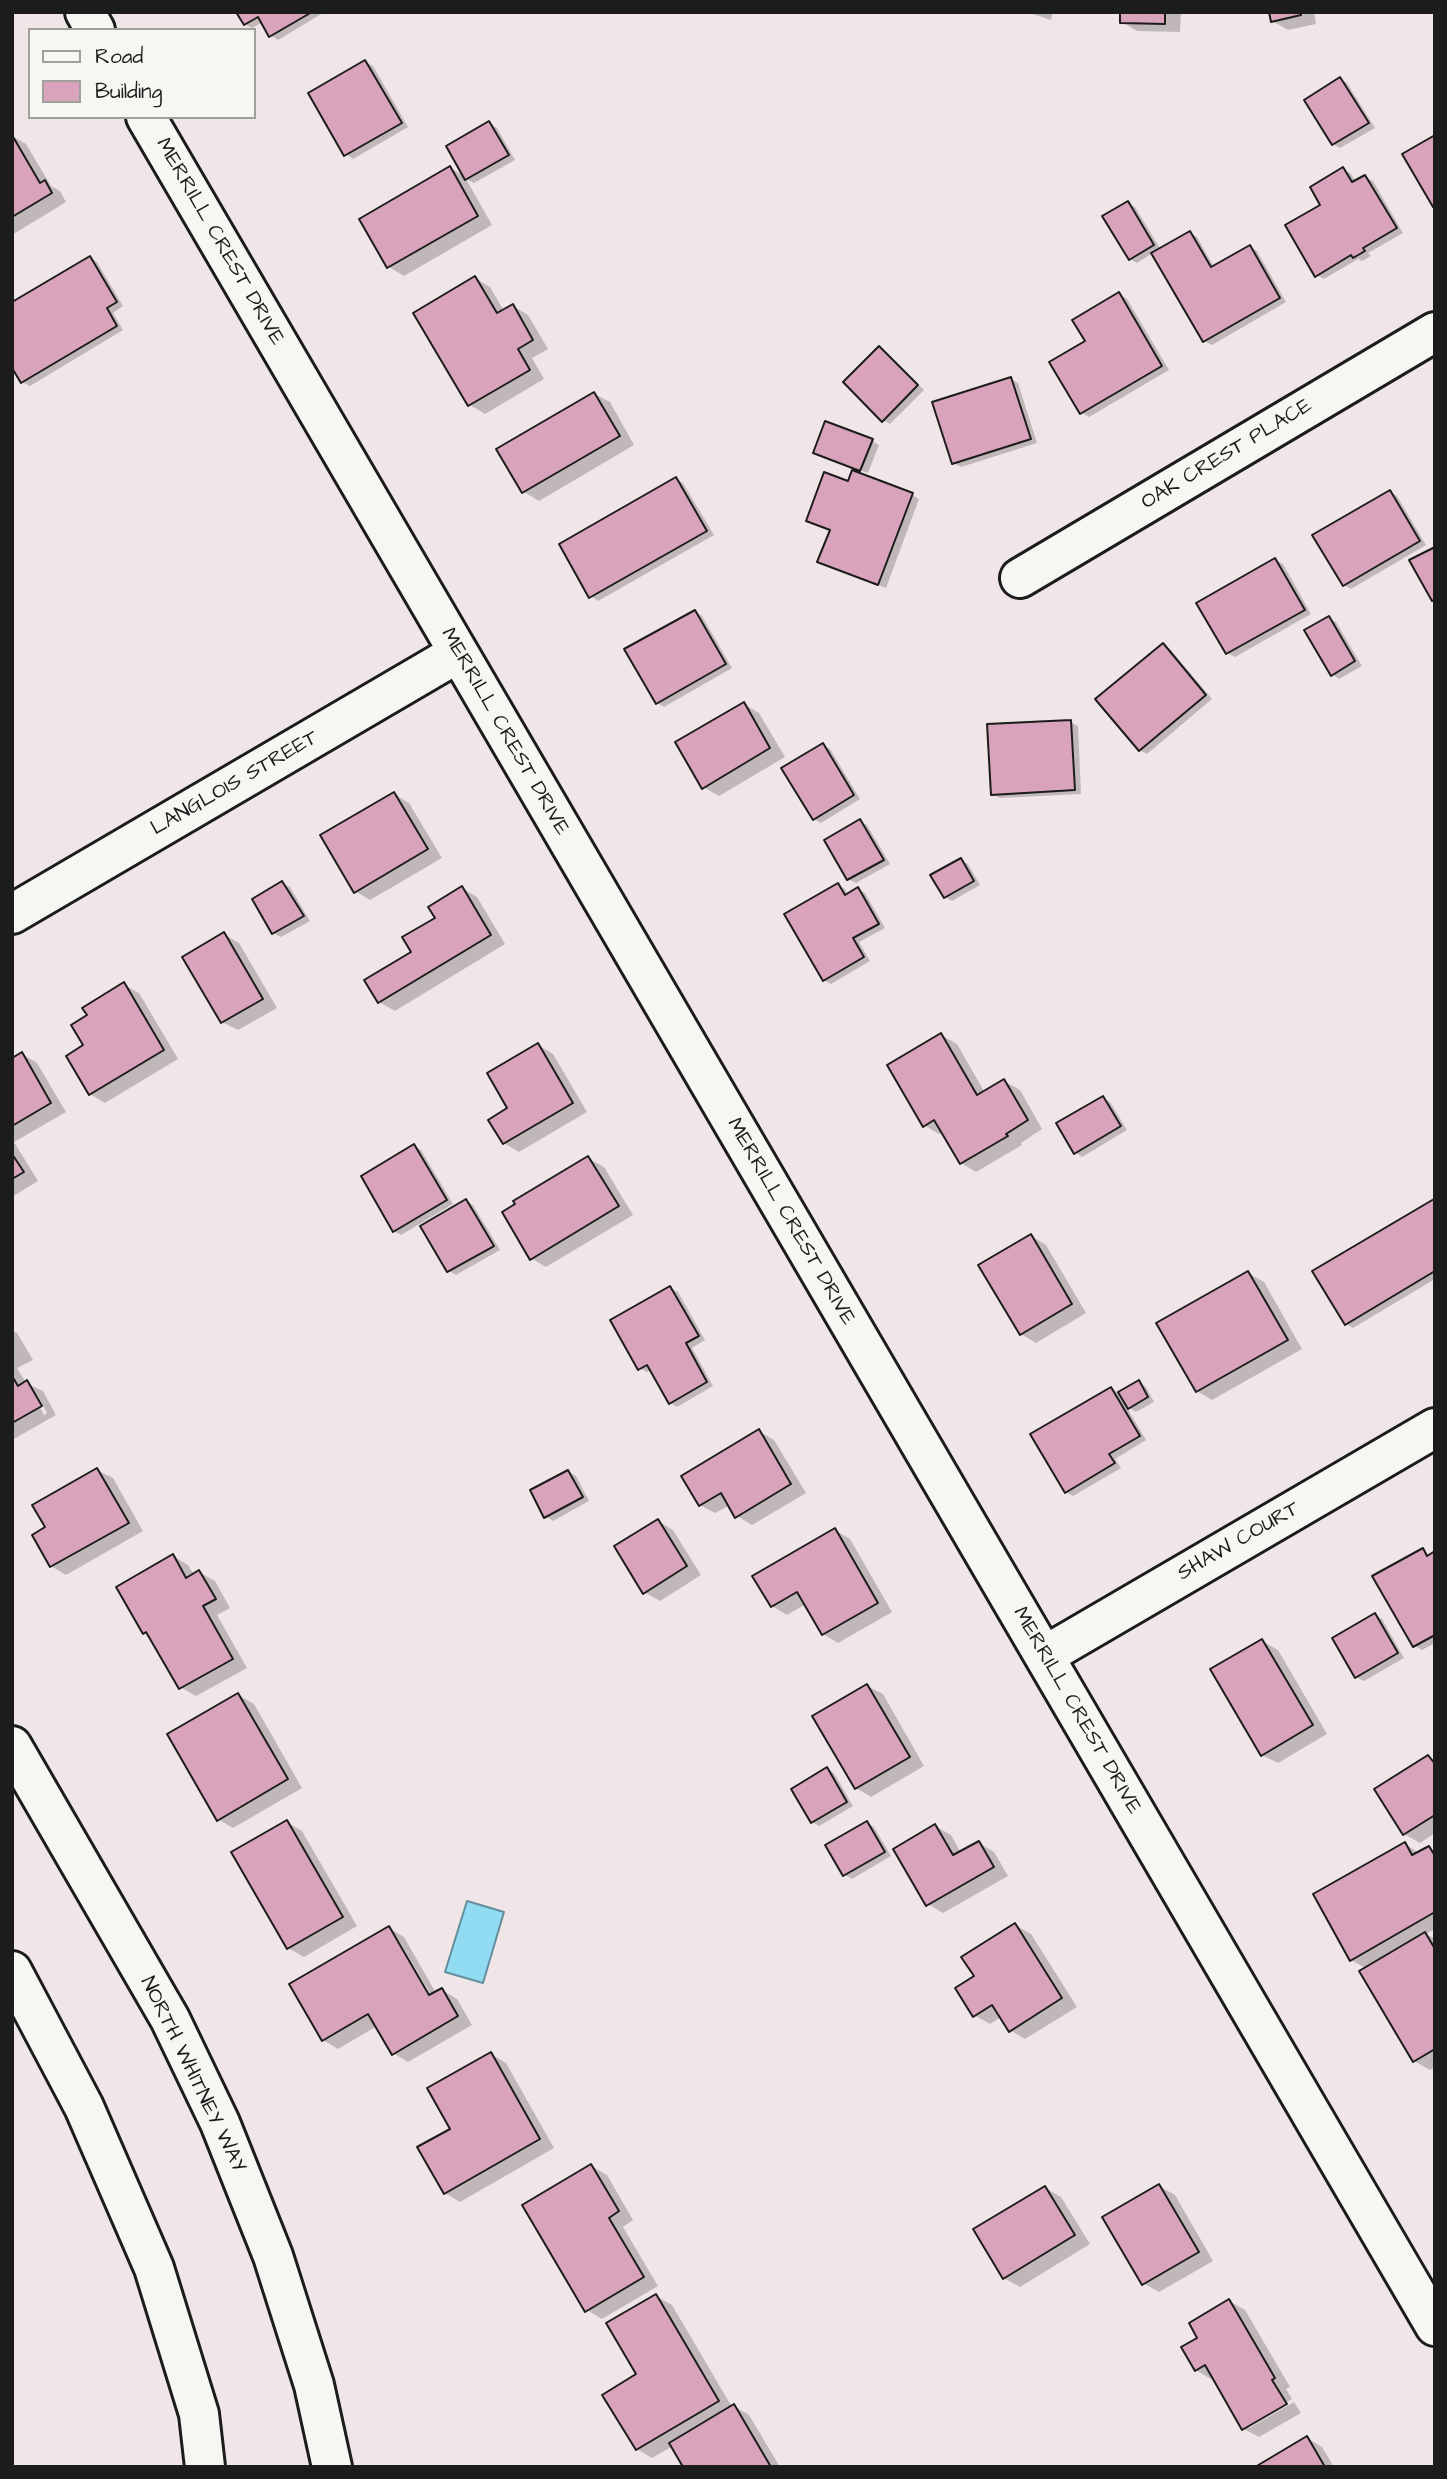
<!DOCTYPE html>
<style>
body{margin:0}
#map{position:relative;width:1447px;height:2479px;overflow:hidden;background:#f0e6e7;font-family:"Architects Daughter",sans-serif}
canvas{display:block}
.frame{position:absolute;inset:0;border:14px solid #1c1c1c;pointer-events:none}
.legend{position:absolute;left:28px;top:28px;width:228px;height:91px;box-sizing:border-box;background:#f6f6f2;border:2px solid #9f9f9c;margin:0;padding:9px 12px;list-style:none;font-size:21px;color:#1c1c1c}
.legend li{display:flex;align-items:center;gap:14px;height:35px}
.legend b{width:35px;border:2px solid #9f9f9c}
</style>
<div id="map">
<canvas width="1447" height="2479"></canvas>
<div class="frame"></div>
<ul class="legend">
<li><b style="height:9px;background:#f6f6f2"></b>Road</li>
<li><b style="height:19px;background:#d9a4bb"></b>Building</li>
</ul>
</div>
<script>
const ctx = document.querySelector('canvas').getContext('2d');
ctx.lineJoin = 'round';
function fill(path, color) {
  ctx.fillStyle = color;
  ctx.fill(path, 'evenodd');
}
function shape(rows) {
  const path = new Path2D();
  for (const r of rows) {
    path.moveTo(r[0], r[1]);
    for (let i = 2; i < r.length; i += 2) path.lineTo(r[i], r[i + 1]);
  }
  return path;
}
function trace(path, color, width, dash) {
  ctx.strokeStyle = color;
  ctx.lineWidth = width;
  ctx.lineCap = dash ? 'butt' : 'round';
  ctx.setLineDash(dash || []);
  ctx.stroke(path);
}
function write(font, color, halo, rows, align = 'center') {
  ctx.font = font + ' "Architects Daughter",sans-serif';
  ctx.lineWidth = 7;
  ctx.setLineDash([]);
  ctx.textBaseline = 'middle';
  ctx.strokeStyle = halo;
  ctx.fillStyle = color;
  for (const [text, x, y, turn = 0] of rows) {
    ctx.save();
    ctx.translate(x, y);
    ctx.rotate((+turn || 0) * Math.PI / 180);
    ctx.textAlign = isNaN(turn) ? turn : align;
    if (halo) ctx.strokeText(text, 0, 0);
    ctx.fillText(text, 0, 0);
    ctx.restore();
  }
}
const water = shape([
 [467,1901,504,1912,483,1983,445,1972,467,1901]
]);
const shadow = shape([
 [238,12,322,12,323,13,278,40,270,35,263,22,252,28,245,24],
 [1026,12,1053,12,1051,20],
 [1122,12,1181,12,1180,32,1137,31,1122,22],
 [1270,12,1314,12,1316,24,1288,30,1272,21],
 [365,62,373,66,408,127,353,159,346,154],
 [1340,79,1347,83,1375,128,1340,148,1333,144],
 [489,123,497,128,515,160,474,183,466,179,492,225,404,276,389,267,450,168,466,177],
 [12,136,26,144,51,186,60,191,66,202,12,235],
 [1343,169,1351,174,1356,182,1365,177,1373,181,1403,233,1368,253,1371,256,1362,261,1358,259,1324,279,1317,275,1323,206],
 [1128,203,1135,207,1161,250,1190,233,1197,237,1214,267,1250,247,1257,251,1286,302,1212,345,1204,341,1153,253,1137,263,1130,259],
 [90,258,97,262,123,306,113,313,123,330,30,386,22,382],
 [475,278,490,287,504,311,513,306,528,315,548,349,532,358,544,379,485,414,470,405],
 [1119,294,1127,299,1169,370,1089,417,1082,413,1087,342],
 [879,348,886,353,924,390,890,424,883,420],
 [1011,379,1018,383,1037,443,961,467,954,463],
 [594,394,610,402,634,445,539,501,524,492],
 [872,441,879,445,868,473,822,456],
 [676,479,683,483,714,535,598,601,591,596],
 [849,484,912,495,919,499,886,588,826,565],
 [1390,492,1397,496,1426,545,1351,589,1344,585],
 [1275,560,1283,564,1311,614,1235,657,1227,653],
 [695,612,702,616,732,668,664,707,657,703],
 [1329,618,1336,622,1362,666,1339,679,1332,674],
 [1163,645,1170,649,1212,699,1147,754,1140,750],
 [744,704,759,713,785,757,719,796,703,787],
 [1070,722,1078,726,1081,794,1000,798,992,794],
 [823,745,830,749,860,799,821,823,814,819],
 [394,794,409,803,442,858,370,900,355,891],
 [860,821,867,825,890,864,856,883,848,879],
 [961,860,968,864,980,885,952,901,945,897],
 [282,883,290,887,310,921,281,937,273,933],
 [838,885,845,889,848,895,858,889,865,893,885,928,859,942,870,961,831,984,824,980],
 [462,888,477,897,505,944,395,1011,379,1002,437,918],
 [224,934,239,943,277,1008,238,1030,222,1022],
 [124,985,139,993,178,1059,105,1103,90,1094,86,1046],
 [941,1035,957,1044,985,1093,1004,1081,1020,1090,1042,1129,1021,1143,1022,1145,976,1172,961,1163,943,1132,939,1134,924,1125],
 [538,1045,553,1054,587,1112,519,1152,504,1143,510,1109],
 [22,1054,37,1063,66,1112,14,1142,38,1181,12,1197,12,1060],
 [1103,1098,1110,1102,1127,1130,1082,1157,1075,1152],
 [414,1146,421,1150,453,1204,401,1235,394,1231],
 [588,1158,604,1167,633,1215,546,1267,531,1258],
 [466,1201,473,1205,500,1250,456,1275,449,1271,422,1226],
 [1434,1201,1435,1279,1353,1328,1346,1324],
 [1031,1236,1046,1245,1086,1313,1036,1343,1021,1334],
 [1248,1273,1264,1282,1302,1349,1212,1400,1197,1391],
 [670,1288,678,1292,705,1340,692,1348,713,1386,677,1407,670,1403,651,1370,647,1372,640,1368],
 [12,1330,17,1333,33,1360,17,1368,26,1383,43,1391,56,1415,12,1440],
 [32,1393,36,1393,47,1413,44,1415],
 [1139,1382,1146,1387,1154,1402,1136,1412,1126,1406,1146,1440,1115,1459,1121,1468,1073,1496,1066,1492,1111,1389,1119,1393],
 [759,1431,774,1440,806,1493,752,1525,737,1516,730,1505,715,1513,700,1505],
 [97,1470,113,1478,143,1531,66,1575,51,1566,47,1528],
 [568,1472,576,1476,589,1501,553,1521,546,1516],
 [658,1521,673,1530,701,1575,660,1601,644,1592],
 [835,1530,850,1539,892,1612,838,1643,823,1634,806,1604,787,1615,772,1606],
 [1423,1550,1431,1556,1435,1553,1435,1643,1422,1650,1415,1646],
 [173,1556,188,1565,194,1575,199,1572,215,1581,230,1608,217,1615,247,1668,196,1696,180,1687,151,1636,144,1633],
 [1375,1615,1382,1619,1404,1658,1364,1681,1356,1677],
 [1262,1641,1278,1650,1327,1734,1278,1763,1262,1755],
 [867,1686,883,1694,924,1766,871,1797,856,1788],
 [238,1695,254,1704,302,1788,233,1828,218,1819],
 [1429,1757,1435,1760,1435,1833,1420,1843,1404,1834],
 [827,1769,834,1773,853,1806,819,1826,812,1822],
 [287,1822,302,1831,357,1926,304,1957,288,1948],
 [867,1823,874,1827,891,1856,852,1879,845,1875],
 [935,1826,951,1835,961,1853,979,1843,994,1852,1008,1876,943,1913,928,1904],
 [1405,1844,1419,1853,1429,1848,1435,1851,1435,1929,1426,1934,1435,1939,1435,2067,1430,2070,1414,2061,1367,1969,1351,1960],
 [1015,1925,1031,1934,1077,2007,1025,2039,1010,2030,1001,2017,990,2024,974,2015,976,1977],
 [389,1928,404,1937,436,1993,442,1990,457,1999,472,2025,408,2062,393,2053,377,2026,338,2049,323,2040],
 [394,1939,398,1939,435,2002,432,2004],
 [491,2054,506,2063,554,2148,460,2202,445,2193,452,2129],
 [591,2166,607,2175,633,2220,623,2227,658,2286,602,2319,587,2310],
 [1159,2186,1175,2195,1213,2261,1159,2292,1143,2283],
 [1045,2188,1061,2197,1090,2244,1020,2287,1004,2278],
 [656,2296,672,2305,732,2407,734,2406,749,2415,780,2467,685,2467,673,2446,652,2458,637,2449,639,2375],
 [1229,2301,1245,2310,1290,2387,1286,2389,1292,2399,1249,2424,1249,2428,1294,2402,1301,2413,1259,2437,1244,2429,1214,2377,1211,2379,1196,2370],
 [1307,2438,1322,2447,1334,2467,1258,2467]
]);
const building = shape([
 [236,12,312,12,269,37,258,17,244,25,236,12],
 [1120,12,1165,12,1165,24,1120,23,1120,12],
 [1269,12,1301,12,1301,15,1271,22,1269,12],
 [365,60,402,123,344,156,308,93,365,60],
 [1340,77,1369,123,1332,145,1304,100,1340,77],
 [489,121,509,155,465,180,446,146,489,121],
 [12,135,40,183,45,180,52,193,12,217,12,135],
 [1435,135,1435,206,1433,207,1402,154,1435,135],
 [450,166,478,216,387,268,359,219,450,166],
 [1343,167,1352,182,1365,175,1397,228,1363,248,1365,251,1353,258,1351,255,1315,277,1285,225,1320,205,1310,187,1343,167],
 [1128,201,1154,245,1129,260,1102,216,1128,201],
 [1190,231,1211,267,1250,245,1280,298,1203,342,1151,253,1190,231],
 [90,256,117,302,107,308,117,326,21,383,12,368,12,302,90,256],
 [475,276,497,313,513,304,533,340,518,349,530,370,468,406,413,313,475,276],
 [1119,292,1162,366,1080,414,1049,362,1085,341,1072,320,1119,292],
 [879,346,918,385,882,422,843,382,879,346],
 [1011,377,1031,439,952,464,932,402,1011,377],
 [594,392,620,436,522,493,496,449,594,392],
 [825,421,873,439,860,471,813,453,825,421],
 [852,470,913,493,878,585,817,562,830,530,806,521,824,472,848,481,852,470],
 [676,477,707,531,589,598,559,544,676,477],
 [1390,490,1420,541,1343,586,1312,535,1390,490],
 [1435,547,1435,600,1432,601,1409,560,1435,547],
 [1275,558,1305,610,1226,654,1196,603,1275,558],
 [695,610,726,664,656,704,624,649,695,610],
 [1329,616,1355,661,1331,676,1304,630,1329,616],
 [1163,643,1206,695,1139,751,1095,699,1163,643],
 [744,702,770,748,702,789,675,742,744,702],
 [1071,720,1075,790,991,795,987,724,1071,720],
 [823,743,854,795,813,820,781,768,823,743],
 [394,792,428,849,354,893,320,835,394,792],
 [860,819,884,860,847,880,824,840,860,819],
 [961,858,974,881,944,898,930,875,961,858],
 [282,881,304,916,272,934,252,899,282,881],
 [838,883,845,895,858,887,879,924,853,938,864,957,823,981,784,914,838,883],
 [462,886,491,935,378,1003,364,980,411,952,402,937,435,918,428,907,462,886],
 [224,932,263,999,221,1023,182,957,224,932],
 [124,982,164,1050,89,1095,66,1056,83,1045,71,1025,87,1015,82,1008,124,982],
 [941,1033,977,1095,1004,1079,1028,1120,1006,1134,1008,1136,960,1164,934,1120,923,1127,887,1065,941,1033],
 [538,1043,573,1103,503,1144,488,1120,507,1108,487,1073,538,1043],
 [22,1052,51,1103,12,1126,12,1058,22,1052],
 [1103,1096,1121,1126,1074,1154,1056,1123,1103,1096],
 [414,1144,447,1200,393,1232,361,1176,414,1144],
 [12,1154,24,1172,12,1179,12,1154],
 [588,1156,619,1206,530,1260,502,1212,515,1204,513,1201,588,1156],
 [466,1199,494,1246,447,1272,420,1226,466,1199],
 [1434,1199,1435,1271,1345,1325,1312,1271,1434,1199],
 [1031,1234,1072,1304,1020,1335,978,1265,1031,1234],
 [1248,1271,1288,1340,1196,1392,1156,1323,1248,1271],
 [670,1286,699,1336,686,1343,707,1382,669,1404,647,1365,638,1370,610,1320,670,1286],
 [12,1376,18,1386,27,1380,42,1406,12,1423,12,1376],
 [1139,1380,1148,1397,1128,1409,1118,1392,1139,1380],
 [1111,1387,1140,1436,1109,1454,1115,1463,1065,1493,1030,1434,1111,1387],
 [759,1429,791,1484,735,1518,721,1493,699,1506,681,1476,759,1429],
 [97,1468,129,1523,50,1567,32,1535,45,1527,32,1505,97,1468],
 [568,1470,583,1497,544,1518,530,1490,568,1470],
 [658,1519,687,1566,643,1594,614,1546,658,1519],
 [835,1528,878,1603,822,1635,797,1592,771,1607,752,1576,835,1528],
 [1423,1548,1427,1556,1435,1551,1435,1635,1413,1647,1372,1576,1423,1548],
 [173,1554,186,1578,199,1570,216,1599,203,1606,233,1659,179,1689,146,1632,143,1634,116,1587,173,1554],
 [1375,1613,1398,1653,1355,1678,1332,1638,1375,1613],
 [1262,1639,1313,1725,1261,1756,1210,1669,1262,1639],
 [867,1684,910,1757,855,1789,812,1716,867,1684],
 [238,1693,288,1779,217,1821,167,1734,238,1693],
 [1428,1755,1435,1764,1435,1815,1403,1835,1374,1789,1428,1755],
 [827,1767,847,1802,811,1823,791,1789,827,1767],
 [287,1820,343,1917,287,1949,231,1852,287,1820],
 [867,1821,885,1852,843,1876,825,1845,867,1821],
 [935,1824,953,1855,979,1841,994,1867,926,1906,893,1849,935,1824],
 [1405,1842,1412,1855,1429,1846,1435,1856,1435,1912,1350,1961,1313,1894,1405,1842],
 [1015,1923,1062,1998,1009,2032,992,2005,973,2017,955,1988,974,1976,961,1957,1015,1923],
 [389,1926,429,1995,442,1988,458,2016,392,2055,368,2014,322,2041,289,1984,389,1926],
 [1425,1932,1435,1949,1435,2049,1413,2062,1359,1971,1425,1932],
 [491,2052,540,2139,444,2194,417,2147,450,2129,427,2088,491,2052],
 [591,2164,619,2211,609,2218,644,2277,585,2312,522,2205,591,2164],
 [1159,2184,1199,2252,1142,2285,1102,2217,1159,2184],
 [1045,2186,1075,2235,1003,2279,973,2229,1045,2186],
 [656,2294,719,2401,636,2450,602,2395,636,2374,606,2323,656,2294],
 [1229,2299,1275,2378,1272,2380,1287,2404,1242,2430,1205,2365,1195,2371,1181,2347,1197,2338,1189,2323,1229,2299],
 [734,2404,771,2467,683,2467,669,2443,734,2404],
 [1307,2436,1325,2467,1255,2467,1307,2436]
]);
const minor = shape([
 [85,12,95,30],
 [146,117,1435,2326],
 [1020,578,1435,332],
 [12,914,458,653],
 [1044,1656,1435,1428]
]);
const secondary = shape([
 [12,1746,170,2019,220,2123,273,2256,314,2385,332,2467],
 [12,1971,84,2107,154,2268,199,2414,205,2467]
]);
const streetNames = [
 ["MERRILL CREST DRIVE",219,242,60],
 ["OAK CREST PLACE",1227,455,-31],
 ["MERRILL CREST DRIVE",504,732,60],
 ["LANGLOIS STREET",235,784,-30],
 ["MERRILL CREST DRIVE",790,1222,60],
 ["SHAW COURT",1239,1542,-30],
 ["MERRILL CREST DRIVE",1076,1711,60],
 ["NORTH WHITNEY WAY",192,2075,64]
];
fill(water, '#92dcf3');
trace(water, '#638f9d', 2);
fill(shadow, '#0003');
fill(building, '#d9a4bb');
trace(building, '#1c1c1c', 2);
trace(minor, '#1c1c1c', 44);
trace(secondary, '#1c1c1c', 44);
trace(minor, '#f6f6f2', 38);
trace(secondary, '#f6f6f2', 38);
write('21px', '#1c1c1c', '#f6f6f2', streetNames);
</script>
